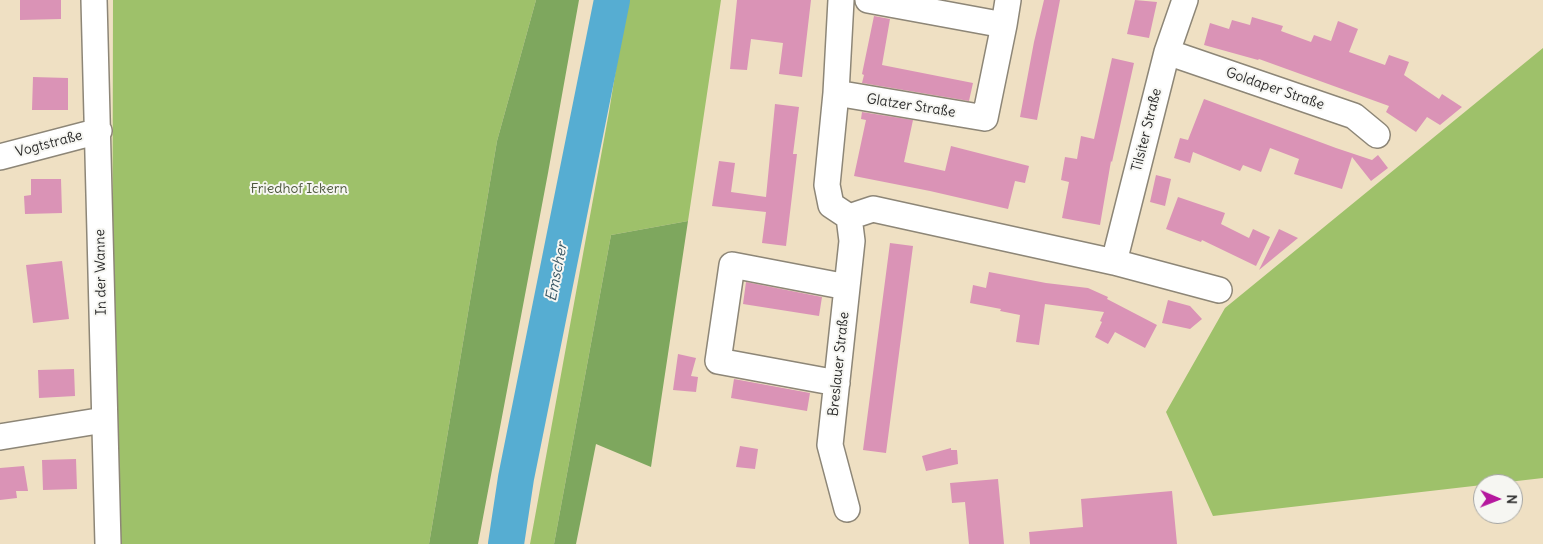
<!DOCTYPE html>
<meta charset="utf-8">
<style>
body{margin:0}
#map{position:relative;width:1543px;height:544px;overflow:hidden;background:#efe0c3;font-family:Delius,sans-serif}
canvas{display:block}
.north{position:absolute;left:1473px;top:474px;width:50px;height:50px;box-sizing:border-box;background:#f6f6f2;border:1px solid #a5a5a2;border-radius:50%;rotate:91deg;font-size:14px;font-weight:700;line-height:20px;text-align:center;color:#2b2b2b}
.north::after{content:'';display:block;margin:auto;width:18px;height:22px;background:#b5179e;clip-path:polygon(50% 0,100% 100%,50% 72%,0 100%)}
</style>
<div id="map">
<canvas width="1543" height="544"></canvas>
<div class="north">N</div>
</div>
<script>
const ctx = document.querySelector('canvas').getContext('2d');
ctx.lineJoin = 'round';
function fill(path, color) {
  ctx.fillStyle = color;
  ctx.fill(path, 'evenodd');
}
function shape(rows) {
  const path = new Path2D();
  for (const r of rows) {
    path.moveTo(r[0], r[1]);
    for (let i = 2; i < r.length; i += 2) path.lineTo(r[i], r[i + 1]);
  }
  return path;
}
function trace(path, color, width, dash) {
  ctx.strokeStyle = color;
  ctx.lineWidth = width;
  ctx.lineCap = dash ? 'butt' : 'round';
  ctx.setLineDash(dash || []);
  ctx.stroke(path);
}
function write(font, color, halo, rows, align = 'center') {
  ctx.font = font + ' Delius,sans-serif';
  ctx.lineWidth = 4;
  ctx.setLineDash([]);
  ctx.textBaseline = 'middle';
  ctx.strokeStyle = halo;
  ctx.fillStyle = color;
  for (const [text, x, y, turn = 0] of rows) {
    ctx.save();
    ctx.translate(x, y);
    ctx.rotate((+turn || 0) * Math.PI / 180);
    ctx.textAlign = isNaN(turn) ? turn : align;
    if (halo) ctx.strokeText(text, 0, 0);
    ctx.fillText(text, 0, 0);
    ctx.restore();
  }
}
const green = shape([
 [113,0,536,0,497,141,429,544,118,544,112,434],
 [627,0,721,0,688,221,611,235,554,544,530,544,609,112],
 [1543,48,1543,478,1213,516,1166,412,1225,308]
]);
const forest = shape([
 [536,0,579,0,548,173,478,544,429,544,497,141],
 [688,221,651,467,596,444,576,544,554,544,611,235]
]);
const river = shape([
 [506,544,516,478,612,0]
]);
const building = shape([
 [20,0,61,0,61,19,20,20],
 [737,0,811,0,802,77,779,74,783,43,751,39,747,70,730,69],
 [1044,0,1060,0,1037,120,1020,117,1034,42],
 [1135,0,1157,2,1149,38,1127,34],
 [874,16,890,19,882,65,973,83,969,101,862,83,864,75,862,74],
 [1252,17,1283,26,1281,31,1311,42,1314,35,1331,41,1338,21,1358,29,1349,52,1385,65,1389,55,1409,62,1404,75,1439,99,1442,94,1462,107,1440,125,1427,117,1416,132,1386,112,1389,106,1259,59,1258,60,1204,45,1210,23,1229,29,1232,20,1250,25],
 [1112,58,1134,63,1112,162,1111,161,1100,225,1062,218,1069,182,1061,180,1065,157,1077,159,1081,136,1094,139],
 [33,77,68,78,68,110,32,110],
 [1204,99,1336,148,1372,160,1378,155,1388,168,1371,181,1352,157,1342,189,1294,174,1299,159,1270,148,1261,172,1243,165,1240,171,1193,152,1190,163,1174,158,1180,138,1188,140],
 [775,104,799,107,793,154,797,154,786,246,762,243,766,212,712,206,719,161,735,163,731,192,766,197],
 [862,112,913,120,904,162,945,171,951,146,1029,166,1025,183,1015,181,1008,209,930,191,854,176,866,120,861,119],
 [1156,175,1171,179,1165,206,1150,202],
 [31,179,61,179,62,213,25,214,24,196,31,195],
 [1178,197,1225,213,1221,224,1249,238,1253,229,1270,237,1256,266,1202,240,1201,242,1166,229],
 [1279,229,1298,238,1259,270],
 [890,243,913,246,886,453,863,450],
 [62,261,69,319,33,323,26,265],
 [989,272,1046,283,1088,288,1108,297,1107,299,1157,325,1145,348,1115,332,1108,344,1095,337,1102,322,1100,321,1104,312,1045,304,1039,345,1016,342,1020,315,1000,311,1001,309,970,303,973,285,986,288],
 [746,282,822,297,819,316,743,304],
 [1168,300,1190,306,1202,319,1190,329,1162,323],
 [678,354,696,358,691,376,698,377,696,392,673,390],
 [74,369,75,396,39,398,38,370],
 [734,379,810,393,807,411,731,398],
 [740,446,758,449,755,469,736,467],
 [951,448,951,450,957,450,958,464,926,471,922,456],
 [76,459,77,489,43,490,42,460],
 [24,466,28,491,16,491,17,498,0,500,0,468],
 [998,479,1004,544,969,544,965,502,952,503,950,483],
 [1172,491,1177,544,1030,544,1029,532,1083,527,1081,499]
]);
const minor = shape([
 [94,0,108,544],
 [841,0,836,93,827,185,831,205,849,217,852,241,830,445,847,509],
 [1004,25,1008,0],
 [1167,52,1354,116,1377,135],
 [836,93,985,118,1004,25,868,0],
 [0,157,99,131],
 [849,217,873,209,1114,262,1167,52,1185,0],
 [1114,262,1219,290],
 [837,383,718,361,732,265,847,287],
 [0,437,104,420]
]);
const streetNames = [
 ["Goldaper Straße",1275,89,19],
 ["Glatzer Straße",911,106,9],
 ["Tilsiter Straße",1147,130,-76],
 ["Vogtstraße",49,144,-15],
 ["In der Wanne",101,272,-91],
 ["Breslauer Straße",839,364,-84]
];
const parkNames = [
 ["Friedhof Ickern",299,189]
];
const waterNames = [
 ["Emscher",557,272,-79]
];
fill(green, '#9ec16a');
fill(forest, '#7ea75e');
trace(river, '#56add2', 36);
fill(building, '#da93b6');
trace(minor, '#8d8677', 28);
trace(minor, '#fff', 25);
write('14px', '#2b2b2b', '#f6f6f2', streetNames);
write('14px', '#4e583e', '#f6f6f2', parkNames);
write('italic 15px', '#3a5865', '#f6f6f2', waterNames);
</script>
